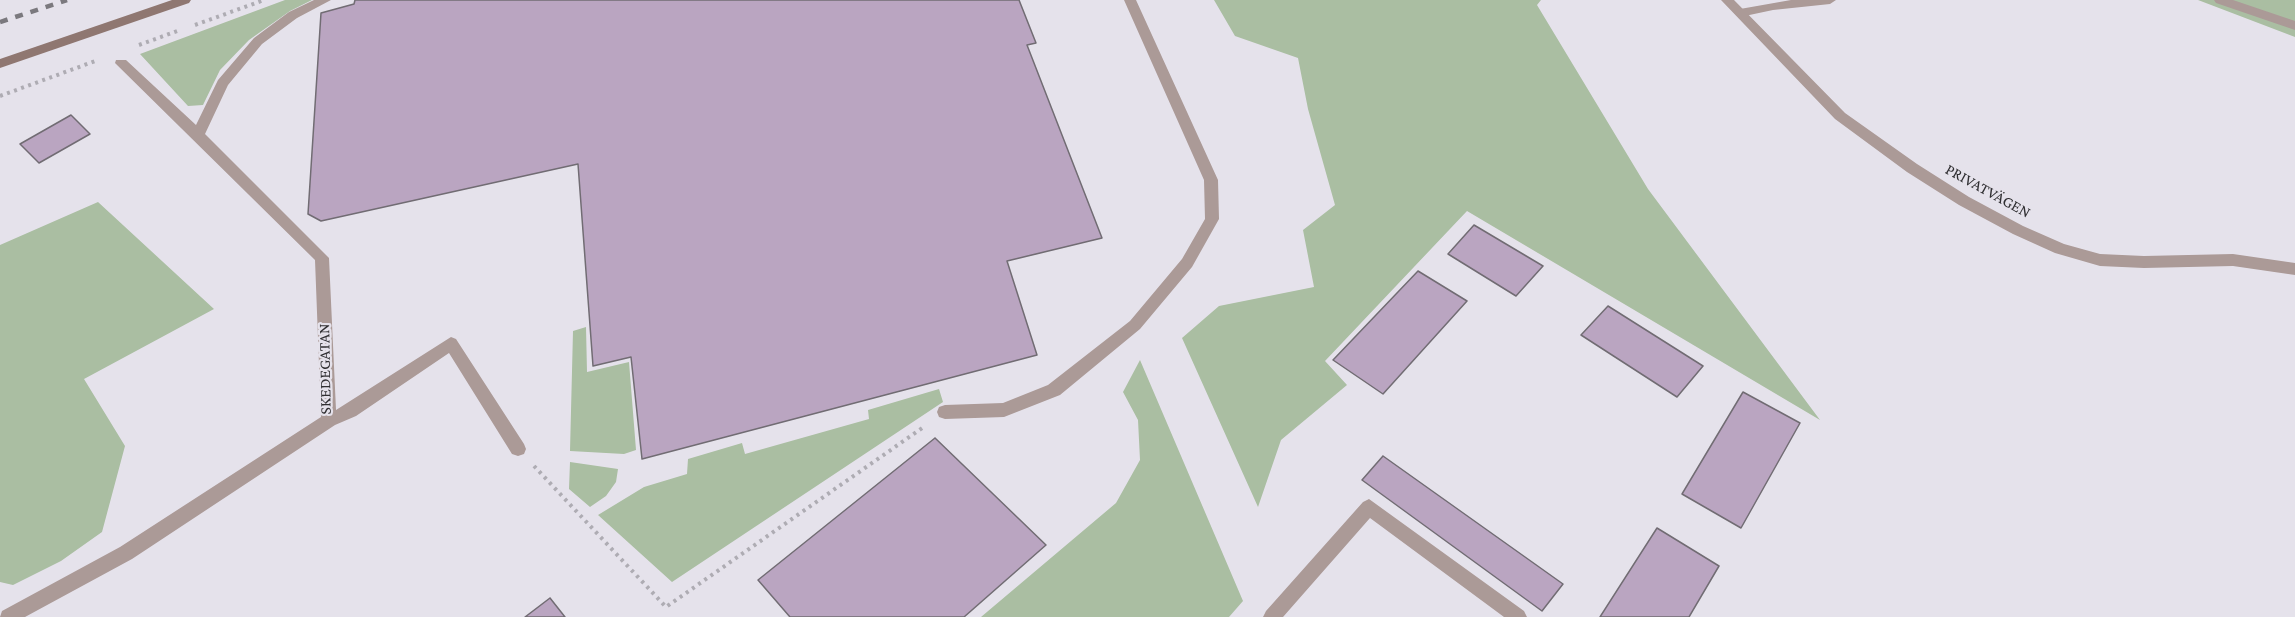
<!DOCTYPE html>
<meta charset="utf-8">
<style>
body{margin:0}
canvas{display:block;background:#e5e2eb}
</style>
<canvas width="2295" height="617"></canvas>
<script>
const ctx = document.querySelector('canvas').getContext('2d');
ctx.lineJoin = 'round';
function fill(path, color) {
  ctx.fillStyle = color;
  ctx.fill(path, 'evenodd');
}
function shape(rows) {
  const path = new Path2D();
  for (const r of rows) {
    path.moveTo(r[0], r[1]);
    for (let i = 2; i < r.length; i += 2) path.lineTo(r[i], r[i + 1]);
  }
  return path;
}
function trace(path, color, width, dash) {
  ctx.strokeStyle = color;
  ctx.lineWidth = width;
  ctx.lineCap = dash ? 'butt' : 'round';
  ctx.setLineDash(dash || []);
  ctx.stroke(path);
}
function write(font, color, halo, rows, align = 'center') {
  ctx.font = font + ' "Crimson Pro",serif';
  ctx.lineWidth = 4.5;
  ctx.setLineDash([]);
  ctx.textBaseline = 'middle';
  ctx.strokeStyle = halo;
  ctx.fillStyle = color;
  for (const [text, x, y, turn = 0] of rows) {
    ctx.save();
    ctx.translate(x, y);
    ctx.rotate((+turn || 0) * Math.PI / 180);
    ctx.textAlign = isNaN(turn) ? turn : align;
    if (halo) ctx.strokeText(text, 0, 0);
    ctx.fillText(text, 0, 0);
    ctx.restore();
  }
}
const green = shape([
 [285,0,312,0,290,11,249,40,220,70,203,105,188,106,140,54],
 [1214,0,1541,0,1537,5,1648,189,1820,420,1467,211,1325,361,1347,385,1281,440,1258,507,1182,338,1219,306,1314,287,1303,230,1335,205,1308,109,1298,58,1235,36],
 [2198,0,2295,0,2295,37],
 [98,202,214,309,84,379,125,446,102,532,61,561,13,585,0,582,0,245],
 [586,327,587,372,629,362,636,450,624,454,570,451,573,331],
 [1140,360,1243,601,1229,617,981,617,1116,503,1140,460,1138,420,1123,392],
 [939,389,943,402,672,582,598,515,644,487,687,474,688,459,742,443,745,454,869,419,868,410],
 [570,462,618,469,616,482,606,496,590,507,569,489]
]);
const building = shape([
 [355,0,1019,0,1036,43,1027,45,1102,238,1007,261,1037,355,642,459,631,357,593,366,578,164,321,221,308,214,321,13,354,4,355,0],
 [71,115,90,134,39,163,20,144,71,115],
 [1474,225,1543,266,1516,296,1448,254,1474,225],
 [1418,271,1467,301,1383,394,1333,360,1418,271],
 [1608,306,1703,366,1677,397,1581,335,1608,306],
 [1743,392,1800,423,1741,528,1682,494,1743,392],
 [935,438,1046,545,964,617,790,617,758,580,935,438],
 [1383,456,1563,584,1542,611,1362,480,1383,456],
 [1657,528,1719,566,1689,617,1600,617,1657,528],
 [550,598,565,617,525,617,550,598]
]);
const path = shape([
 [195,25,264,0],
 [139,45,180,30],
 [0,96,98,60],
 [534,466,666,607,925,426]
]);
const lane = shape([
 [314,0,331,0,297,18,262,44,228,85,205,134,329,258,336,410,451,337,456,339,524,444,526,449,524,454,518,456,512,454,449,353,356,416,335,425,132,559,25,617,0,617,2,611,120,547,321,417,315,260,115,63,116,60,126,60,196,125,218,80,254,38,289,12,314,0],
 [1124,0,1136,0,1218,180,1219,219,1192,267,1140,329,1060,395,1004,417,945,419,939,417,937,412,939,407,945,405,1003,403,1048,385,1130,321,1182,259,1205,219,1204,180,1124,0],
 [1791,0,1836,0,1830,4,1773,10,1740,17,1734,13,1740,9,1791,0],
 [2214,0,2233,0,2295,21,2295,30,2216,3,2214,0],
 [1369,499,1524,611,1527,617,1504,617,1370,518,1283,617,1263,617,1266,611,1363,502,1369,499]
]);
const street = shape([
 [1721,0,1734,0,1845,113,1917,164,1969,197,2023,226,2064,244,2100,254,2144,256,2233,254,2295,263,2295,275,2233,266,2144,268,2100,266,2055,253,2013,234,1959,205,1907,172,1835,119,1721,0]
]);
const secondary = shape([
 [172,0,191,0,189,3,0,68,0,59,172,0]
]);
const rail = shape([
 [0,22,67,0]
]);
const streetNames = [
 ["PRIVATVÄGEN",1988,191,29],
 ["SKEDEGATAN",325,369,-91]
];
fill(green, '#aabea2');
fill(building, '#baa5c1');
trace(building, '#716c73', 1.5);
trace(path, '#aeacb3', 4, [3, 4.5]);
fill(lane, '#ab9a97');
fill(street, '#ab9a97');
fill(secondary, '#8f7771');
trace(rail, '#7b797e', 4.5, [8, 8]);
write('16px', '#302f32', '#e5e2eb', streetNames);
</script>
